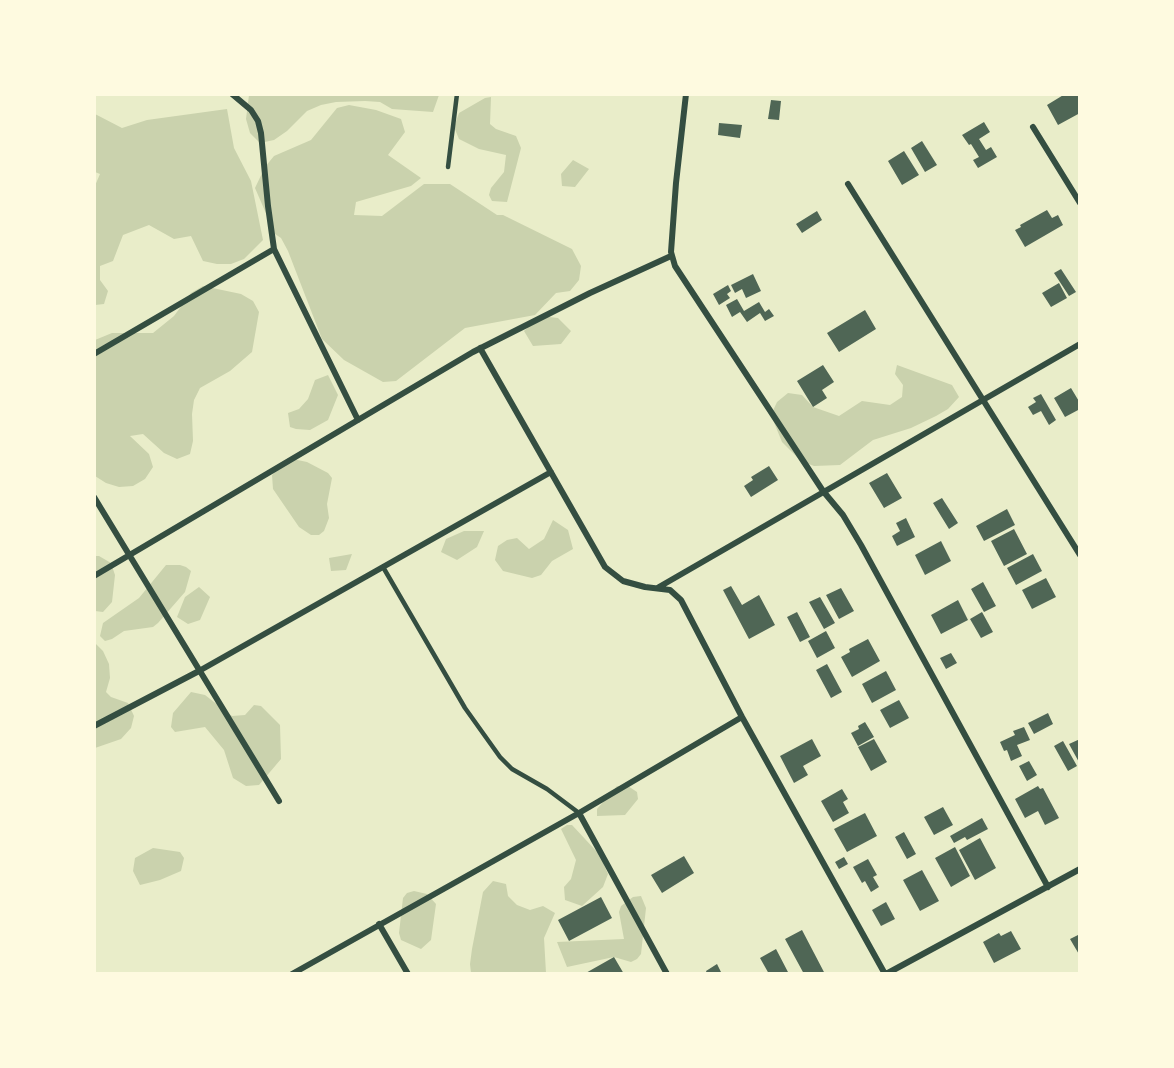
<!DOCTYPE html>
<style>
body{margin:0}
#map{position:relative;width:1174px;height:1068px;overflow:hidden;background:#e9edc9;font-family:"Varela Round",sans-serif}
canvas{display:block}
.frame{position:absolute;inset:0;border:96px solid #fefae0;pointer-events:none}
</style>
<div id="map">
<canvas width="1174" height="1068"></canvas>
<div class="frame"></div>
</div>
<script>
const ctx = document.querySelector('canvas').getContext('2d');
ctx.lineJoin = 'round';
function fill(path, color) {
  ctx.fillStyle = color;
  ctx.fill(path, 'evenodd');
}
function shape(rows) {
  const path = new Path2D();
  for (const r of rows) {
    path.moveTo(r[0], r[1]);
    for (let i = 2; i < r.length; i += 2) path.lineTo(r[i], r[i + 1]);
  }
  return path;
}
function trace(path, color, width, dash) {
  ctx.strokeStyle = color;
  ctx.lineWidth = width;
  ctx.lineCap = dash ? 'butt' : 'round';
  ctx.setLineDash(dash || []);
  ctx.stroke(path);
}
const green = shape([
 [249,95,439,95,433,112,392,109,380,102,365,101,336,102,321,105,307,111,287,131,274,140,260,143,250,133,246,119],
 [491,97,490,124,496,129,516,136,521,148,507,202,492,201,489,195,491,188,504,172,506,155,479,149,459,139,454,127,459,113,485,98],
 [349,105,376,110,401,119,405,132,388,155,421,178,411,186,356,202,354,215,382,216,424,184,450,184,497,215,503,215,572,249,581,266,579,280,570,291,556,293,535,315,465,328,396,381,383,382,344,360,322,339,288,251,281,238,275,234,255,188,265,167,274,156,311,140,337,108],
 [227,109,234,148,251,181,263,240,244,259,231,264,217,264,203,261,191,236,174,239,149,225,123,235,113,261,100,266,100,280,108,291,104,304,95,305,94,188,100,174,95,172,95,114,122,128,147,120],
 [573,160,589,169,575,187,562,186,561,174],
 [203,286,241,294,253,301,259,312,252,352,230,371,200,388,194,400,192,414,193,441,190,454,177,459,164,453,143,434,130,436,149,454,153,467,145,479,133,486,119,487,106,483,95,476,95,340,112,333,153,333,174,316,191,293],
 [540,316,558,318,571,331,561,344,533,346,524,331],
 [897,365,952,385,959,397,948,409,936,416,911,428,873,440,840,465,814,466,801,461,782,442,771,415,777,402,788,393,802,395,813,407,839,416,862,401,890,405,902,397,903,385,895,374],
 [328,375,338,395,328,420,310,430,296,429,290,427,288,413,299,409,308,399,315,380],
 [288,458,307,462,328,473,332,478,327,504,329,518,324,531,319,535,311,535,299,527,273,489,272,475],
 [553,520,568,530,573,549,552,561,541,575,532,578,503,571,495,560,498,546,507,540,517,538,529,549,544,539],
 [464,531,484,531,477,547,457,560,441,552,446,539],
 [352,554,346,570,331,571,329,558],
 [94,556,99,556,111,563,115,575,112,602,103,612,95,611],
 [166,565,180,565,186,567,191,571,185,592,158,623,153,627,124,631,112,639,105,641,100,636,103,623,139,598],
 [199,587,210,597,200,620,188,624,177,617,185,597],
 [94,642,103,651,109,664,110,678,106,692,111,697,128,703,134,716,131,728,121,739,95,748],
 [191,692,205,695,232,716,245,715,254,705,261,706,280,725,281,759,259,785,246,786,233,778,224,750,205,727,175,732,171,727,173,713],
 [617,786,628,786,637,792,638,799,625,815,597,816,597,809],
 [567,825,572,825,599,854,608,874,603,887,582,906,565,900,564,887,571,879,576,860,561,829],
 [153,848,180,852,184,858,181,871,160,880,140,885,133,871,135,858],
 [493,881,506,884,508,896,517,905,530,910,543,906,555,913,544,938,546,973,471,973,470,964,472,949,483,892],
 [414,891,427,894,436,904,431,940,421,949,401,940,399,933,403,898,407,893],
 [641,896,646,908,641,954,637,959,631,962,614,957,567,967,557,942,624,939,619,912,621,906,633,897]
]);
const building = shape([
 [1065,94,1077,94,1080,99,1080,113,1058,125,1047,105],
 [771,100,781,101,779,120,768,119],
 [984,122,990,132,979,139,986,150,991,147,997,157,978,168,973,160,979,157,971,144,969,145,962,135],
 [719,123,742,125,740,138,718,135],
 [922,141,937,165,925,172,911,148],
 [904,151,919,175,902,185,888,161],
 [1047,210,1052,218,1058,215,1063,225,1025,247,1015,230,1021,227,1020,225],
 [817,211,822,220,802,233,796,224],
 [1061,269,1076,292,1069,296,1054,273],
 [753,274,761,291,746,298,742,289,735,293,731,285],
 [1059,283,1067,298,1051,307,1042,293],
 [728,285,731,291,727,294,730,298,719,305,713,294],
 [737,299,744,311,759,302,765,312,769,309,774,316,765,321,760,313,747,322,740,312,732,317,726,305],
 [865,310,876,329,839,352,827,333],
 [823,365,834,382,822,390,827,398,813,407,797,381],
 [1071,388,1080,403,1080,409,1065,417,1054,398],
 [1041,394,1056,420,1049,425,1041,411,1033,415,1028,407,1036,402,1033,398],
 [769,466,778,480,751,497,744,486,753,480,751,477],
 [887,473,902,498,884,508,869,483],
 [942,498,958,523,949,529,933,503],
 [1007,509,1015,525,984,541,976,526],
 [906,518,915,537,897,546,892,536,900,531,896,523],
 [1014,529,1027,554,1004,566,991,541],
 [941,541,951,561,925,575,915,555],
 [1033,554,1042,571,1016,585,1007,568],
 [1046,578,1056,597,1032,609,1022,590],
 [983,582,996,606,984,612,971,589],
 [731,586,742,605,759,595,775,625,749,639,723,590],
 [841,588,854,611,839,619,826,595],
 [820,597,835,623,824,629,809,602],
 [958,600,968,620,941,634,931,615],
 [797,612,810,637,800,642,787,617],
 [982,612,993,632,981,638,970,619],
 [826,631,835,648,817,658,808,641],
 [868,639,880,661,852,677,841,657,850,652,849,649],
 [951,653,957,663,946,669,940,658],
 [827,664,842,692,831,698,816,670],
 [886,671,896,690,872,703,862,684],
 [899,700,909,718,890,728,880,710],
 [1048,713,1053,724,1034,734,1028,723],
 [865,722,874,737,858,746,851,733,859,729,858,726],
 [1024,727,1030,740,1017,745,1022,756,1011,761,1007,750,1004,751,1000,742,1015,735,1013,731],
 [812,739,821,756,803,766,808,775,794,783,780,756],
 [874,739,887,762,871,771,858,747],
 [1080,739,1080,764,1069,744],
 [1063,741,1077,766,1068,771,1054,746],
 [1029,761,1037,775,1027,781,1019,766],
 [1038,786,1040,789,1043,788,1059,818,1045,825,1038,811,1025,818,1015,799],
 [842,789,848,799,843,802,849,813,833,822,821,801],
 [943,807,953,825,934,835,924,817],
 [865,813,877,836,847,852,834,829],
 [982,818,988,829,967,840,965,837,954,843,950,836],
 [904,832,916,854,907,859,895,837],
 [980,838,996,868,975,880,959,850],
 [955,847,970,876,951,887,935,858],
 [684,856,694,873,662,893,651,875],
 [844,857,848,864,839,869,835,862],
 [868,859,877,875,873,877,879,887,871,892,865,881,862,883,853,867],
 [922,870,939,901,920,911,903,880],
 [601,897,612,918,569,941,558,920],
 [886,902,895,919,881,926,872,910],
 [802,930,825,974,804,974,785,939],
 [1011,931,1021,949,994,963,983,942,999,933,1001,936],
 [1080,934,1080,956,1070,939],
 [776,949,789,974,769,974,760,958],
 [614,957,624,974,584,974],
 [717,964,722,974,707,974,706,971]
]);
const service = shape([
 [448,167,457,94],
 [383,567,465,708,500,757,512,769,547,789,579,813]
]);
const minor = shape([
 [232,94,251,110,258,121,261,133,268,206,274,249,358,420],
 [686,94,676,183,671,252,675,266,823,491,843,515,861,545,1048,887],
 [1033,127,1080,203],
 [848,184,1080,555],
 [480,348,605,567,623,581,645,587,670,590,681,600,742,717,885,974],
 [94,354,274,249],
 [94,497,279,801],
 [94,576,473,352,590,293,671,256],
 [659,587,1080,344],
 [94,726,199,671,551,472],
 [579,813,667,974],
 [379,924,408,974],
 [292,974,579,813,742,717],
 [886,974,1080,869]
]);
fill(green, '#cad2ad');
fill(building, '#4f6655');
trace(service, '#344e41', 4.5);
trace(minor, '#344e41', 6);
</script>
